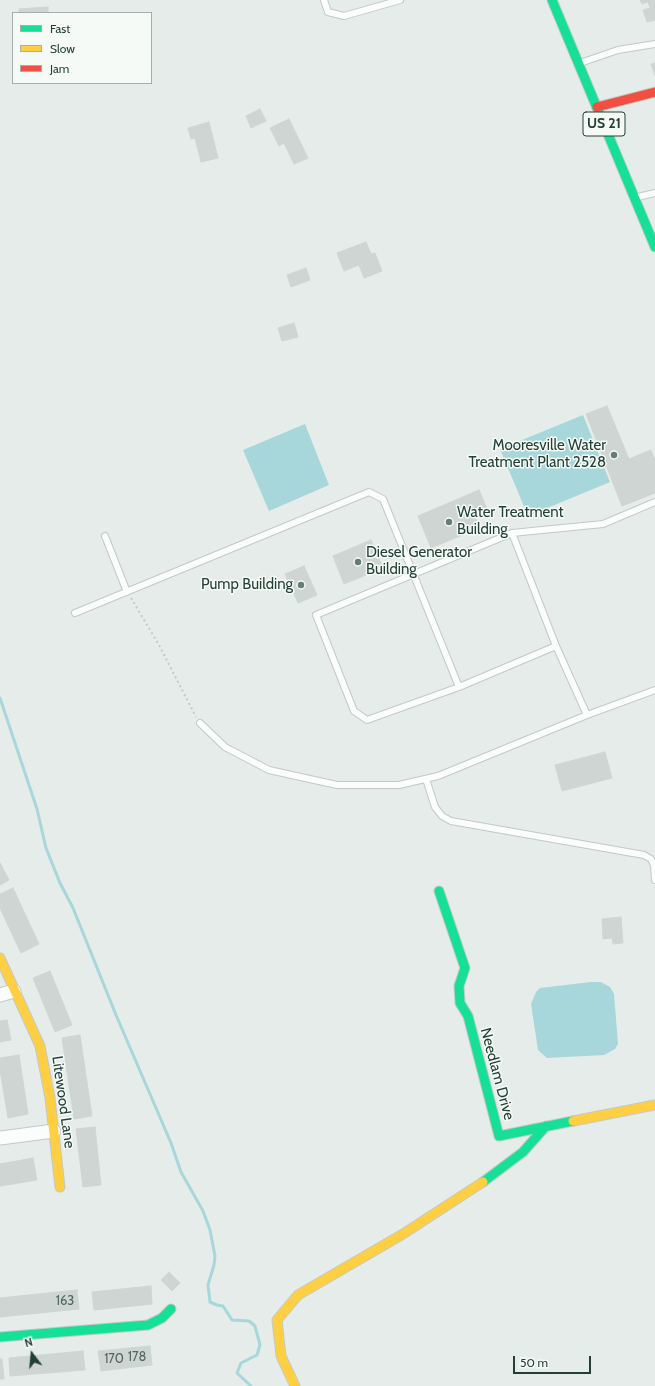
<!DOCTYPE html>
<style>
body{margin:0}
#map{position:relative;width:655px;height:1386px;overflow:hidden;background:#e6ece9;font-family:Cabin,sans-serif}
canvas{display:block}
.legend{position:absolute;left:12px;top:12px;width:140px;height:72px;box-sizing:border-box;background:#f5faf7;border:1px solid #a1b0aa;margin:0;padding:5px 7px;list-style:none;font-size:12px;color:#234036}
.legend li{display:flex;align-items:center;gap:8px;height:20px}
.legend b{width:20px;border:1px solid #a1b0aa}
.north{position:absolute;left:12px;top:1334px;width:40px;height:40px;-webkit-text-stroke:3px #f5faf7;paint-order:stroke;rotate:344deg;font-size:11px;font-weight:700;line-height:16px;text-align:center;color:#234036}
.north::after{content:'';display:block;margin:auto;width:14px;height:18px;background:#234036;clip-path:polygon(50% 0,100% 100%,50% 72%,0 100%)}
.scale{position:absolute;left:513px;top:1356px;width:78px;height:18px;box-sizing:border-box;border:2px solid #234036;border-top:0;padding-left:5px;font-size:12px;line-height:14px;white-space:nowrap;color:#234036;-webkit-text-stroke:3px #f5faf7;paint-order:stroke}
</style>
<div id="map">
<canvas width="655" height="1386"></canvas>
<ul class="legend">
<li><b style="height:5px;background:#16e098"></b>Fast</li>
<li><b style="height:5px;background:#ffcf43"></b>Slow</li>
<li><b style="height:5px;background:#f24e42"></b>Jam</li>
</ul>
<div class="north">N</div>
<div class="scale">50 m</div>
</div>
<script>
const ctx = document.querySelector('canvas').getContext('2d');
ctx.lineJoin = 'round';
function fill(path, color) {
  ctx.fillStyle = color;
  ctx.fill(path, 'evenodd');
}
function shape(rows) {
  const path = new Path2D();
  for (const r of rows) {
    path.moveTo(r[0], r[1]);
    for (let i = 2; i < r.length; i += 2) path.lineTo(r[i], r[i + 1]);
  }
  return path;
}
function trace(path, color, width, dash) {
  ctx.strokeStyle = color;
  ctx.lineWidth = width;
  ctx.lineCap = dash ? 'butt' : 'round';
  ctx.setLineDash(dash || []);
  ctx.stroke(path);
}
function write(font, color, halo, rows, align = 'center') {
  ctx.font = font + ' Cabin,sans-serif';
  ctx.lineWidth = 3;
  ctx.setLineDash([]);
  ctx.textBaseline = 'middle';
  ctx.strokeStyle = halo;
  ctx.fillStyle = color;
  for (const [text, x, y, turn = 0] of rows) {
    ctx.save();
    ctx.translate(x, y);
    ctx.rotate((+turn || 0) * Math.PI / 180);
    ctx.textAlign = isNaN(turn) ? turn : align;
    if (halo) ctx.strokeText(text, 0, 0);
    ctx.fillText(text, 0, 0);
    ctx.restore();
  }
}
const water = shape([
 [583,415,610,482,528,516,500,449],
 [305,424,329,485,269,511,243,450],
 [591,982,601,982,610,987,614,994,618,1044,615,1049,604,1055,547,1058,538,1050,531,1004,536,992,540,988]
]);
const stream = shape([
 [0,698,37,809,46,848,60,883,73,908,116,1015,171,1143,181,1172,203,1211,210,1230,215,1256,214,1265,208,1285,210,1302,217,1305,223,1306,232,1320,249,1321,255,1326,260,1345,257,1355,241,1363,237,1373,251,1386]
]);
const building = shape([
 [640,0,655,0,655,20,647,22,643,10,650,8,648,2,642,4,640,0],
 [48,7,48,13,19,13,19,9,48,7],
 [655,63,655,76,651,64,655,63],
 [260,109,266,121,251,128,246,116,260,109],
 [289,119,308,158,294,164,284,143,279,146,270,128,289,119],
 [209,122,218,158,201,162,195,138,191,139,188,128,209,122],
 [366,242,371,254,375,253,382,271,364,278,359,265,344,271,337,253,366,242],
 [306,268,310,280,291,287,287,275,306,268],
 [294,323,298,337,282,341,278,328,294,323],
 [607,406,629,459,651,450,655,461,655,493,622,506,586,414,607,406],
 [479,490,488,511,475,517,479,528,431,548,418,516,479,490],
 [371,540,383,568,344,584,333,556,371,540],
 [304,566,317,595,298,603,285,574,304,566],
 [605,752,612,778,562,791,555,765,605,752],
 [0,863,9,880,0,885,0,863],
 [13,888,39,944,21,953,0,908,0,894,13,888],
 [621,917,623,943,613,944,612,938,603,939,602,919,621,917],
 [50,971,72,1025,55,1032,33,978,50,971],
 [7,1020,11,1040,0,1042,0,1021,7,1020],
 [80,1035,92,1116,74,1119,62,1038,80,1035],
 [19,1055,28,1114,8,1118,0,1070,0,1058,19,1055],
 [95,1127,101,1185,83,1187,76,1129,95,1127],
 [33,1158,37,1180,0,1186,0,1164,33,1158],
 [169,1272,180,1283,172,1291,161,1280,169,1272],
 [151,1286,152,1304,94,1310,92,1292,151,1286],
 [77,1290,79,1309,0,1317,0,1298,77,1290],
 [150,1346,152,1365,101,1371,98,1351,150,1346],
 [83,1351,85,1370,10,1376,9,1358,83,1351],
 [0,1359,2,1359,4,1379,0,1379,0,1359]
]);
const path = shape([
 [131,598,159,645,196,717]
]);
const lane = shape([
 [324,0,328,12,344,16,400,0],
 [580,63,618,50,655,44],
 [638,197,655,193],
 [655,502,603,524,512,533,316,615,354,711,367,720,459,687,556,646,587,715,655,690],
 [512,533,556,646],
 [105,536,127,592],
 [75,613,369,492,383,499,459,687],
 [200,723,225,747,269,770,337,785,399,785,438,776,587,715],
 [426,779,435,807,442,816,451,821,644,855,651,859,654,865,655,880]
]);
const street = shape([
 [0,995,14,991],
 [0,1138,54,1131]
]);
const fast = shape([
 [552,0,655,247],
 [439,891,465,968,459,986,460,1003,468,1016,499,1136,573,1121],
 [483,1182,523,1152,546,1126],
 [0,1337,148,1325,162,1318,171,1309]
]);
const slow = shape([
 [0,958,40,1046,50,1098,60,1187],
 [573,1121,655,1105],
 [295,1386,281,1356,277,1320,298,1295,403,1234,483,1182]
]);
const jam = shape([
 [597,107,655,92]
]);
const markers = [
 [614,455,4,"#677c75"],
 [449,522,4,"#677c75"],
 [358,562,4,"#677c75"],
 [301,585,4,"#677c75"]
];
const numberNames = [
 ["163",65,1301],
 ["178",137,1357],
 ["170",114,1359]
];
const shields = [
 [604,124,42]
];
const shieldNames = [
 ["US 21",604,124]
];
const poiNames = [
 ["Mooresville Water",606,446],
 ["Treatment Plant 2528",606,463],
 ["Water Treatment",457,513,"left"],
 ["Building",457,530,"left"],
 ["Diesel Generator",366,553,"left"],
 ["Building",366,570,"left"],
 ["Pump Building",293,585]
];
const streetNames = [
 ["Needlam Drive",497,1074,75],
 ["Litewood Lane",63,1102,82]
];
fill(water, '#a7d7da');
trace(stream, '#a7d7da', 3);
fill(building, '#ced5d2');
trace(building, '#cfd5d2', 1);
trace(lane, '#c3c9c6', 8);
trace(street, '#c3c9c6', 15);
trace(fast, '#c2c9c6', 11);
trace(slow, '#c2c9c6', 11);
trace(jam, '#c2c9c6', 11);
trace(path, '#c2cbc7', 2, [2, 3]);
trace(lane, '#fbfcfc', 6);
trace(street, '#fbfcfc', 13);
trace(fast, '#16e098', 9);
trace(slow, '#ffcf43', 9);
trace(jam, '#f24e42', 9);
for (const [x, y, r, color] of markers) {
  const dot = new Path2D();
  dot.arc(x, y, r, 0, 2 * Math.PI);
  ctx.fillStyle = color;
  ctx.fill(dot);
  trace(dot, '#f5faf7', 1.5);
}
write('13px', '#4f665e', null, numberNames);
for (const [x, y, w] of shields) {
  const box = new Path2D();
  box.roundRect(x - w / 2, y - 12, w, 24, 3);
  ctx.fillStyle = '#f5faf7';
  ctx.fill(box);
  trace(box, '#234036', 1);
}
write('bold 14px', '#234036', null, shieldNames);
write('15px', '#234036', '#f5faf7', poiNames, 'right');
write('15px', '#234036', '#f5faf7', streetNames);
</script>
